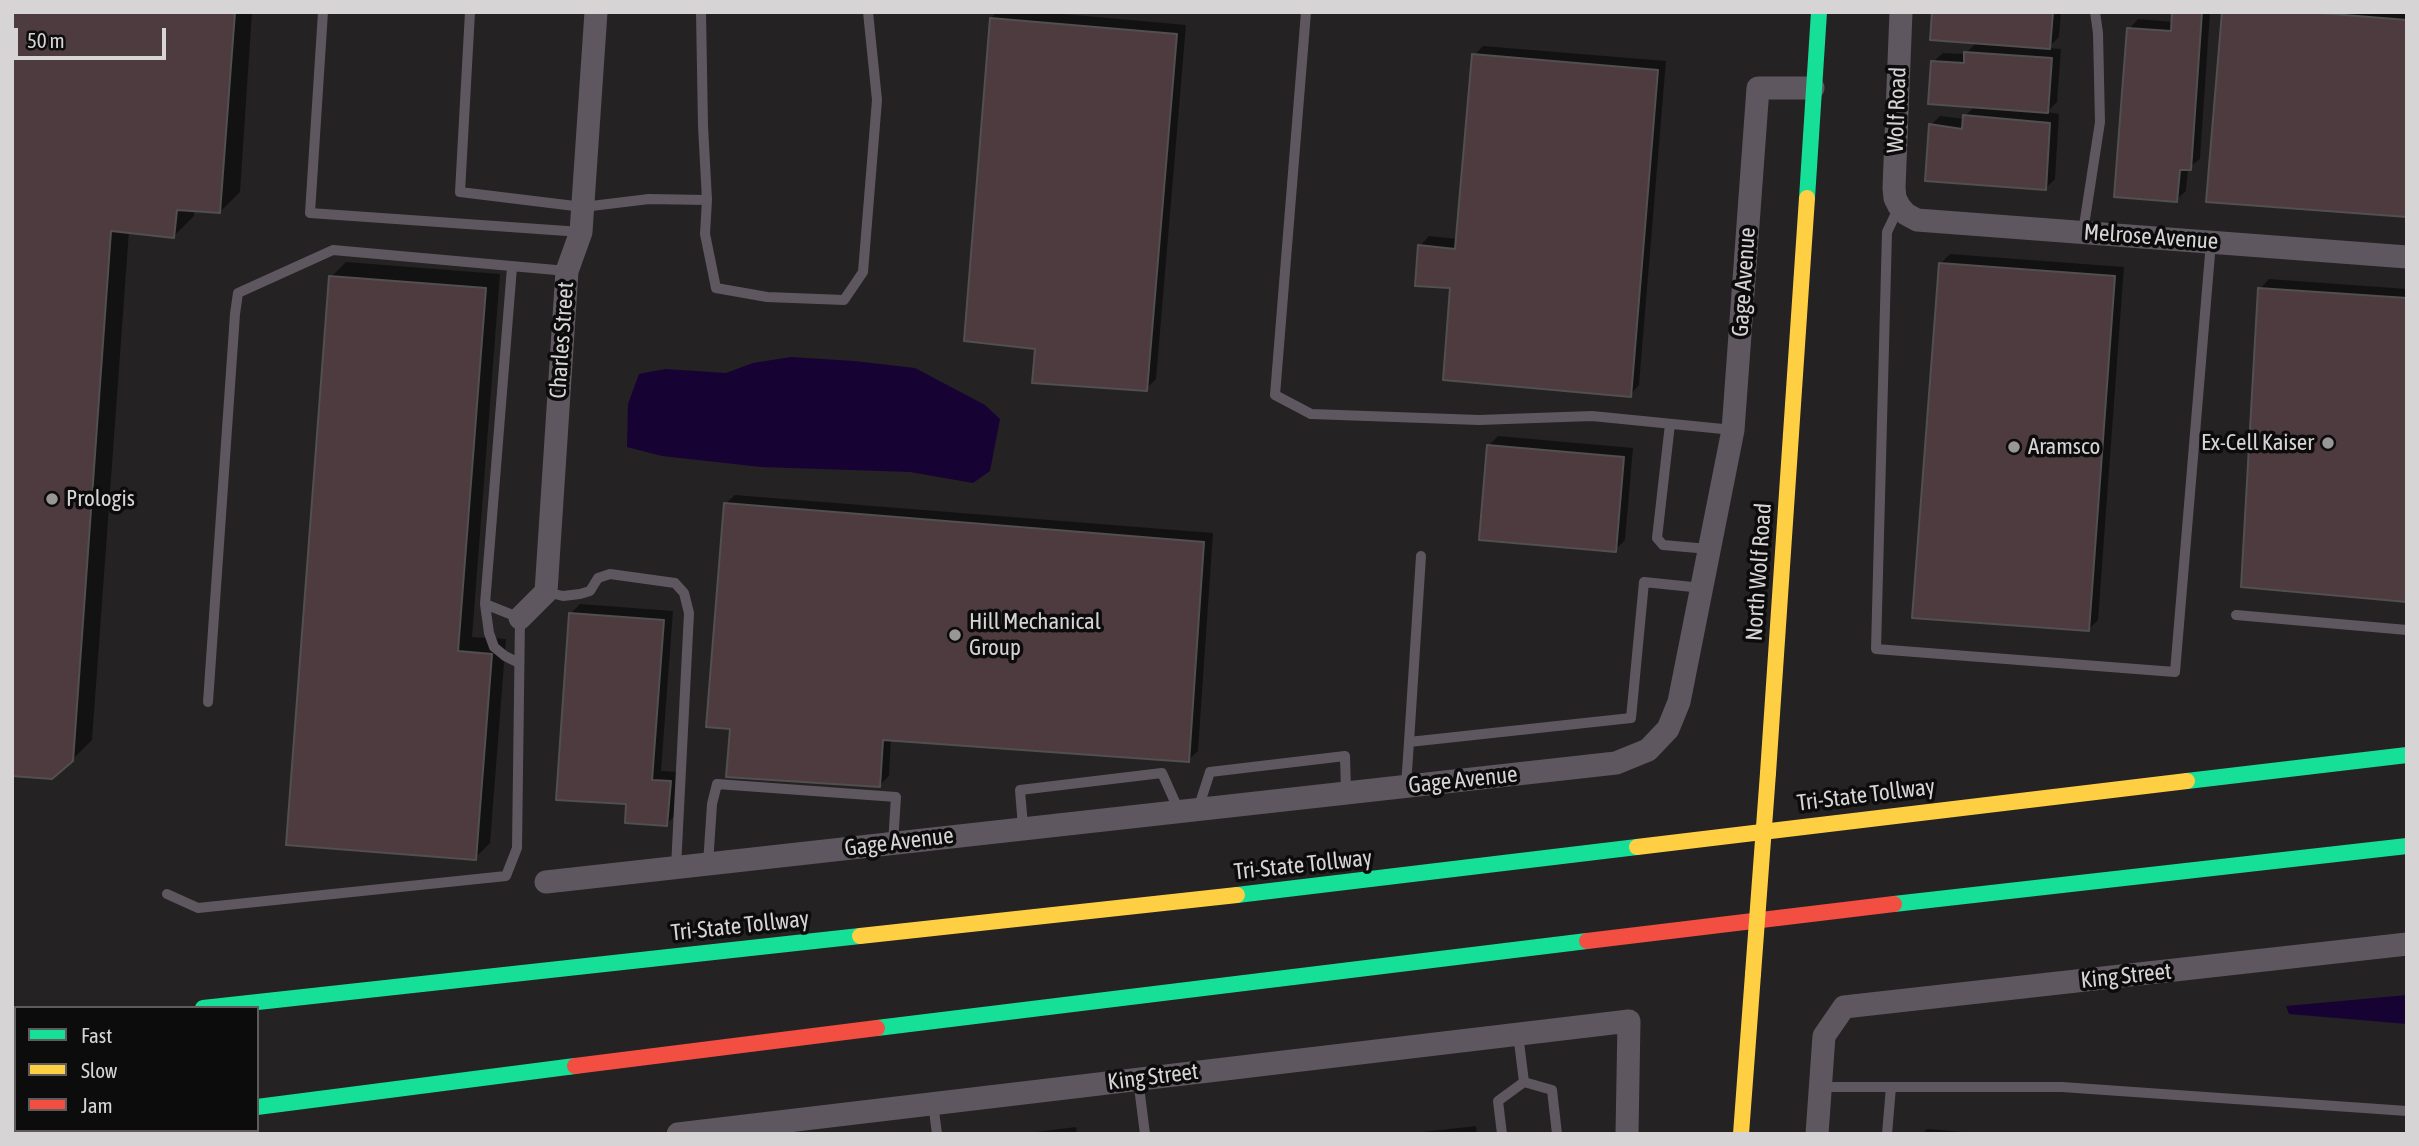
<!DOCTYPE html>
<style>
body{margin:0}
#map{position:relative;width:2419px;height:1146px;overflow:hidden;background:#252223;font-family:"Asap Condensed",sans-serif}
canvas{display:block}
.frame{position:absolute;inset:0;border:14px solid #d7d4d5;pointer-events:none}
.legend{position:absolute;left:14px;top:1006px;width:245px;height:126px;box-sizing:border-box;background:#0d0c0c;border:2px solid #5e5c5c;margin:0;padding:9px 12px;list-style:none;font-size:21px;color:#d7d4d5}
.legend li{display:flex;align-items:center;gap:14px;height:35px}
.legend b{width:35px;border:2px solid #5e5c5c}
.scale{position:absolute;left:14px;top:28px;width:152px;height:32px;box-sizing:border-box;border:4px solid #d7d4d5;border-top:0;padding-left:9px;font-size:21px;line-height:24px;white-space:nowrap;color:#d7d4d5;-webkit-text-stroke:5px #0d0c0c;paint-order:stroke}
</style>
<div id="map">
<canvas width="2419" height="1146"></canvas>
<div class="frame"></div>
<ul class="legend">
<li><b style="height:9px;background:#16e098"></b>Fast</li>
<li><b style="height:9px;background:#ffcf43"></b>Slow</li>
<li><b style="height:9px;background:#f24e42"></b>Jam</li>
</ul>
<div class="scale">50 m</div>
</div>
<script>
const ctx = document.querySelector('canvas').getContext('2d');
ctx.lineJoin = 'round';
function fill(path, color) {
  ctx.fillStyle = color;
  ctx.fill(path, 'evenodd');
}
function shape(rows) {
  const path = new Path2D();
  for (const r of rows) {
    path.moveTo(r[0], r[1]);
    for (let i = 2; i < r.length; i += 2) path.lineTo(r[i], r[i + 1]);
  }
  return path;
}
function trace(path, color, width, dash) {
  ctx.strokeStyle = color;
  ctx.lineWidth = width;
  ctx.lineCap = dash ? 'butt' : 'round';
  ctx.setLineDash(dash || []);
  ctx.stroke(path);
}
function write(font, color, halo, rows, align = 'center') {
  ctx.font = font + ' "Asap Condensed",sans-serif';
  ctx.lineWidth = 7;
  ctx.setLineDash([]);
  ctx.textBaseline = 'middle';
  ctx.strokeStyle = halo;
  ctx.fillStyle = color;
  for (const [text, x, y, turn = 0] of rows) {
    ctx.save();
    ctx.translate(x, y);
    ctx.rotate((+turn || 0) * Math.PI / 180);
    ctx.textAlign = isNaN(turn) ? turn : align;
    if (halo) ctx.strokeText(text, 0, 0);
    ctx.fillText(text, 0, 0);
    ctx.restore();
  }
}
const water = shape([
 [791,357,854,361,915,368,985,405,1000,419,990,471,973,483,910,472,761,467,662,456,627,447,628,404,639,374,665,369,726,373,753,363],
 [2407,995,2407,1024,2289,1014,2286,1006]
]);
const shadow = shape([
 [12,12,252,12,240,192,220,212,194,210,194,216,174,236,129,231,92,740,72,760],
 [997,12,1041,12,1186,25,1156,379,1146,389,1037,347,991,18],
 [1934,12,2061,12,2059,37,2048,48,2061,49,2057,102,2047,112,2059,114,2055,179,2045,189,1931,125,1940,116,1965,119,1965,116,1975,106,1933,62,1943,53,1965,54,1977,42],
 [2174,12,2210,12,2200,159,2188,168,2186,191,2176,200,2129,29,2138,19,2173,22],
 [2223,12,2407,12,2407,215],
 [1483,46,1666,61,1639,385,1630,395,1452,287,1420,246,1429,236,1458,239,1474,55],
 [1950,254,2124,267,2098,620,2089,629,1940,264],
 [346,262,500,274,472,637,506,639,490,843,475,858,331,277],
 [2269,279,2407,289,2407,600,2260,289],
 [1498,436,1633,448,1625,540,1615,550,1489,445],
 [735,495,1213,533,1198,751,1188,760,891,739,889,776,879,786,732,728,725,504],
 [580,604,673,611,661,771,680,772,676,814,667,824,628,803,571,613],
 [1476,1126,1477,1134,1405,1134],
 [1076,1127,1077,1134,1020,1134],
 [1927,1129,1989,1134,1922,1134]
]);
const building = shape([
 [12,12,235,12,220,213,177,210,174,238,111,231,73,761,52,779,12,776,12,12],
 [1932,12,2053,12,2050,49,1930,40,1932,12],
 [2172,12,2202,12,2191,170,2180,170,2177,202,2114,197,2127,28,2171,31,2172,12],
 [2222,12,2308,12,2407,20,2407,217,2206,202,2222,12],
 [990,18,1177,34,1147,391,1032,383,1035,349,964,341,990,18],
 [1964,52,2052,58,2048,113,1928,104,1931,61,1964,63,1964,52],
 [1472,54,1658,70,1631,397,1443,380,1450,288,1415,286,1418,245,1455,249,1472,54],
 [1963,115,2050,123,2046,190,1925,181,1929,124,1962,129,1963,115],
 [1939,263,2115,276,2089,631,1912,618,1939,263],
 [329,276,486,288,458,651,492,654,476,860,286,845,329,276],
 [2258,288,2407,298,2407,602,2241,587,2258,288],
 [1487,445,1624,457,1616,552,1479,540,1487,445],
 [724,503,1204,542,1189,762,883,740,880,787,726,777,730,729,706,727,724,503],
 [569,613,664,620,652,780,671,781,667,826,625,823,626,804,556,800,569,613]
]);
const lane = shape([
 [323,12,310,213,581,232],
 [470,12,460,192,583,207,649,199,707,200],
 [701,12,703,126,707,200,705,234,716,288,767,297,844,300,863,272,877,100,868,12],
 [1306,12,1275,395,1311,414,1479,420,1592,416,1733,430],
 [1899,207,1887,232,1876,649,2175,672,2211,242],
 [2083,232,2100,122,2098,33,2095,12],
 [1670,424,1657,538,1663,545,1709,549],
 [546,592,563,596,580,594,590,591,598,578,610,574,675,583,684,593,689,613,676,867],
 [485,604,489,633,494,647,505,656,519,663],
 [2236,615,2407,630],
 [208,702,235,314,238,293,333,250,567,271],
 [1409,742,1421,556],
 [1406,786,1409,742,1631,718,1644,582,1702,588],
 [1198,809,1210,772,1345,756,1346,792],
 [1023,827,1020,790,1162,773,1179,811],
 [708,864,712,804,717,784,896,797,893,843],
 [167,894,198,908,506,876,517,848,520,618,485,604,512,267],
 [1518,1034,1524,1082],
 [1138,1079,1145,1134],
 [1524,1082,1552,1090,1557,1134],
 [1820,1087,2062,1087,2407,1111],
 [933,1103,937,1134],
 [1502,1134,1498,1101,1524,1082],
 [1887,1134,1891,1087]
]);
const street = shape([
 [1901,12,1894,188,1895,198,1899,206,1906,214,1917,220,2407,257],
 [520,618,546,592,567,271,581,232,596,12],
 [546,882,1616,763,1648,750,1668,729,1679,702,1733,430,1758,88,1813,88],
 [678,1134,1629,1021,1627,1134],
 [1817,1134,1824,1036,1844,1007,2407,944]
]);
const fast = shape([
 [1807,198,1819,12],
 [2187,781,2407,755],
 [1237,895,1637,847],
 [1894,904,2407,846],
 [203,1008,860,936],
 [877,1028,1587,941],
 [257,1107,575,1066]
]);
const slow = shape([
 [1768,773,1807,198],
 [1637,847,2187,781],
 [860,936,1237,895],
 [12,1034,16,1033],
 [1741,1134,1753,974]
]);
const jam = shape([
 [1587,941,1894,904],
 [575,1066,877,1028],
 [41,1134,71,1130]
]);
const slowBridge = shape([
 [1753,974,1768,773]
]);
const markers = [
 [2328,443,7,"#999697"],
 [2014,447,7,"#999697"],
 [52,499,7,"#999697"],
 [955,635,7,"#999697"]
];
const streetNames = [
 ["Wolf Road",1897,110,-88],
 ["Melrose Avenue",2151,237,4],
 ["Gage Avenue",1744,282,-86],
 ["Charles Street",562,340,-86],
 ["North Wolf Road",1759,572,-86],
 ["Gage Avenue",1463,780,-6],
 ["Tri-State Tollway",1866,795,-7],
 ["Gage Avenue",899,842,-7],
 ["Tri-State Tollway",1303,865,-6],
 ["Tri-State Tollway",740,926,-6],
 ["King Street",2126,976,-6],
 ["King Street",1153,1077,-7]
];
const poiNames = [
 ["Ex-Cell Kaiser",2314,443,"right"],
 ["Aramsco",2028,447],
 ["Prologis",66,499],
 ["Hill Mechanical",969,622],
 ["Group",969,648]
];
fill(water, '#160334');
fill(shadow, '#0007');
fill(building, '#4d3b3f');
trace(building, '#524f50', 2);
trace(lane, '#5f575f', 10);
trace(street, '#5f575f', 23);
trace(fast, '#16e098', 16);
trace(slow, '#ffcf43', 16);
trace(jam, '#f24e42', 16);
trace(slowBridge, '#ffcf43', 16);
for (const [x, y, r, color] of markers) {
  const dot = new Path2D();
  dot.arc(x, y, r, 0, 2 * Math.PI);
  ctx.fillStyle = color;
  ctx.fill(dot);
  trace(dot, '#0d0c0c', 2.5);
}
write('23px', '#d7d4d5', '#0d0c0c', streetNames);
write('23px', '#d7d4d5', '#0d0c0c', poiNames, 'left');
</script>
